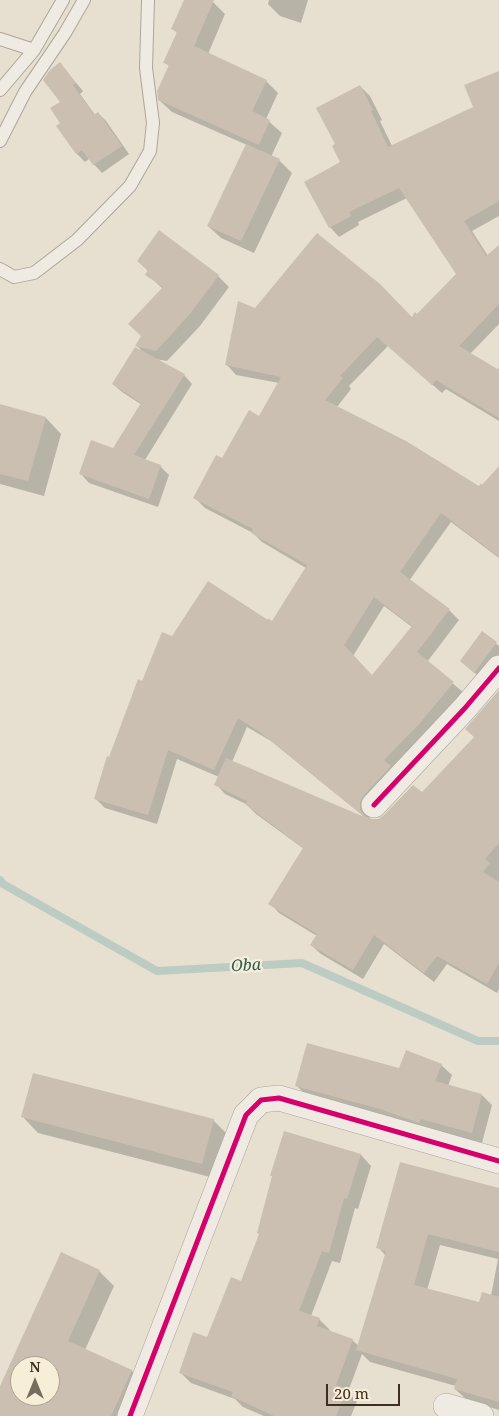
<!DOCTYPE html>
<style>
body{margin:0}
#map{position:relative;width:499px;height:1416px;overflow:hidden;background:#e7e0d1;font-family:"Noto Serif",serif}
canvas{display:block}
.north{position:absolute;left:10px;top:1356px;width:50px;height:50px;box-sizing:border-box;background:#f7eed8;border:1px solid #ada18e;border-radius:50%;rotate:0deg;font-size:14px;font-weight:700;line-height:20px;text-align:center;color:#3d2e20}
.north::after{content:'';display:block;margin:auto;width:18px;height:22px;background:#786c5e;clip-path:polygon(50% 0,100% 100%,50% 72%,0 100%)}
.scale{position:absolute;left:326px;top:1384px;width:74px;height:22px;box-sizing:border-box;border:2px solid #3d2e20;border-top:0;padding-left:6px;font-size:15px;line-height:18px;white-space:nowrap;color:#3d2e20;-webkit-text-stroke:4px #f7eed8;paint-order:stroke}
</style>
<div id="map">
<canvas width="499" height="1416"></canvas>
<div class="north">N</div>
<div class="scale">20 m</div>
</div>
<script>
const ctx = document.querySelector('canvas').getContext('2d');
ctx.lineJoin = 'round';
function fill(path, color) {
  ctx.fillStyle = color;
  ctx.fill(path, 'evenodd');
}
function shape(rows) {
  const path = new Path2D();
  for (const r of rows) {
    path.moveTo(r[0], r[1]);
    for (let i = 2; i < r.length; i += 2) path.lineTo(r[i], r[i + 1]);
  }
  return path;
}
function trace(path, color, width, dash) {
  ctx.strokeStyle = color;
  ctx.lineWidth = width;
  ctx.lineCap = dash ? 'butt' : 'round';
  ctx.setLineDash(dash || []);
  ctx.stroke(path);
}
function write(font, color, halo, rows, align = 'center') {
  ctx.font = font + ' "Noto Serif",serif';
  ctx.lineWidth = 4.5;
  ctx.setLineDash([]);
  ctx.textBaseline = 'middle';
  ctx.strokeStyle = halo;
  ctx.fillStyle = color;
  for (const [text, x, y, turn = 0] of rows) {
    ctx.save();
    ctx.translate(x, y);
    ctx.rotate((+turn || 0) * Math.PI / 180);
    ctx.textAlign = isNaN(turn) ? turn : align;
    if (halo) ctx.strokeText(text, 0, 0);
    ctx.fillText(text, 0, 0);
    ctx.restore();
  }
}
const shadow = shape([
 [185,0,209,0,213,2,225,14,208,54,266,81,278,93,266,119,282,133,271,157,279,160,292,173,254,253,221,238,208,226,247,145,172,112,159,100,170,67,165,62,178,34,173,29],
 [269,0,308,0,301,23,280,16,268,4],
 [60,64,83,91,80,94,95,115,98,113,106,121,129,154,102,173,89,159,85,162,77,154,58,126,62,124],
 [499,72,499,216,472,231,488,256,499,246,499,324,470,354,497,370,499,368,499,421,446,389,442,393,388,346,349,386,351,389,337,407,479,487,482,486,499,468,499,558,451,522,409,581,449,610,459,620,427,662,463,692,369,812,370,820,378,820,422,794,475,738,499,702,499,989,497,993,447,964,434,982,384,944,363,979,321,954,311,945,317,936,279,913,270,903,304,849,256,814,246,804,225,794,216,784,219,777,177,759,157,824,105,808,95,798,110,758,143,682,172,637,272,622,306,568,262,542,253,533,205,508,195,498,222,460,260,418,279,383,236,375,227,365,255,310,412,318,417,315,457,274,407,198,358,222,359,225,339,237,330,227,342,163,360,86,370,96,382,120,380,121,392,146,475,107],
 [384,606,412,627,372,676,353,656],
 [247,727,271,741,367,819,232,762],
 [160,232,218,276,229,287,200,326,167,361,155,359,184,375,192,384,145,460,160,466,169,475,158,507,89,483,81,474,113,449,142,405,122,392,113,384,141,350,137,346,163,289,147,274,149,272,138,261],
 [0,406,46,418,61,434,44,496,0,484],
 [482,633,499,646,499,661,484,681,461,661],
 [441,1065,452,1075,448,1086,482,1095,492,1105,482,1143,308,1097,297,1086,399,1069],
 [23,1117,213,1120,229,1136,218,1179,38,1133],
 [285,1133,361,1155,371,1166,358,1209,355,1208,340,1263,332,1261,311,1316,319,1319,330,1330,329,1331,352,1340,359,1346,386,1256,378,1247,499,1189,499,1410,467,1400,455,1389,456,1386,370,1362,362,1354,348,1392,357,1401,351,1416,264,1416,243,1407,235,1399,191,1383,180,1372,208,1339,242,1283,260,1235],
 [440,1245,498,1259,491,1296,480,1304,427,1290],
 [99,1271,114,1286,85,1350,132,1371,147,1386,133,1416,0,1416,0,1389],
 [20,1366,50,1366,50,1396,20,1396]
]);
const stream = shape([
 [0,880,3,884,157,971,302,963,478,1041,499,1041]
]);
const building = shape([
 [184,0,214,0,194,46,267,80,252,111,270,120,259,145,158,100,157,91,169,65,163,63,177,32,171,29],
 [60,62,76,83,73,85,94,115,98,112,122,146,93,165,82,150,76,154,56,126,60,123,50,108,60,102,43,80,50,70],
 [499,71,499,201,464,221,486,256,499,245,499,304,459,346,499,370,499,418,436,380,432,385,377,337,340,376,343,378,325,400,406,441,479,486,481,483,482,485,499,466,499,557,441,513,400,572,450,609,417,652,454,682,420,723,384,760,391,766,364,795,360,802,360,810,365,816,371,819,378,819,384,815,413,785,422,792,474,737,465,729,499,690,499,843,485,859,490,863,483,872,499,882,499,963,487,984,437,956,424,973,374,935,353,970,310,945,317,934,268,904,303,848,245,804,247,801,214,785,226,758,362,816,362,815,260,732,238,718,214,770,168,750,148,815,94,799,107,756,109,757,138,679,142,681,162,632,172,636,208,581,268,620,268,618,272,621,307,565,251,533,253,529,193,498,216,455,222,458,249,410,259,416,281,377,225,365,238,301,255,308,317,233,380,284,412,317,415,312,417,314,456,274,399,188,349,212,351,216,329,228,304,182,340,162,332,146,335,144,316,108,360,85,373,110,371,111,388,147,473,107,464,85],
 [374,597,412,626,372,675,344,645],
 [246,144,280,159,241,241,207,226],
 [159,230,219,275,189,315,156,351,135,346,141,336,128,324,163,287,145,275,148,270,137,261],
 [135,347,185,374,134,455,161,465,149,499,79,474,91,440,113,448,141,403,112,384],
 [0,404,46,417,28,481,0,474],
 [482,631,497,642,474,673,460,661],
 [307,1043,399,1068,406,1050,442,1064,435,1081,482,1094,472,1133,421,1119,419,1123,380,1109,295,1086],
 [33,1073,214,1119,202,1164,21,1117],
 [284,1131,361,1154,347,1199,344,1198,329,1253,322,1251,299,1311,320,1318,317,1326,353,1339,336,1385,347,1389,336,1416,274,1416,231,1396,233,1392,179,1373,193,1332,207,1337,231,1277,241,1281,259,1234,257,1233,272,1176,270,1176],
 [400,1162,499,1188,499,1252,428,1234,414,1285,479,1302,482,1292,499,1297,499,1402,454,1389,457,1379,356,1350,386,1251,376,1248],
 [61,1252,100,1270,68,1341,132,1370,111,1416,0,1416,0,1386],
 [20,1366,50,1366,50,1396,20,1396]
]);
const service = shape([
 [0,39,34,50,0,90],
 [34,50,63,0],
 [0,141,25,92,65,33,84,0],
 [0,269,14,277,34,273,77,240,130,186,150,151,153,123,146,68,148,0]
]);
const minor = shape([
 [374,805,465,708,499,668],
 [446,1406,481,1416],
 [130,1416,246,1115,261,1100,279,1098,499,1161]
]);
const cycleway = shape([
 [374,805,465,708,499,668],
 [130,1416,246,1115,261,1100,279,1098,499,1161]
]);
const waterNames = [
 ["Oba",246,966,-3]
];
fill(shadow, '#0003');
trace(stream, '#bcccc2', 8);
fill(building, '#cbbfb2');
trace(service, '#ada599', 14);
trace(minor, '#ada599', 26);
trace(service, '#efebe3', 12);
trace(minor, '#efebe3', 25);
trace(cycleway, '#d6006c', 5);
write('italic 16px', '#2f5d5a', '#f7eed8', waterNames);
</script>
